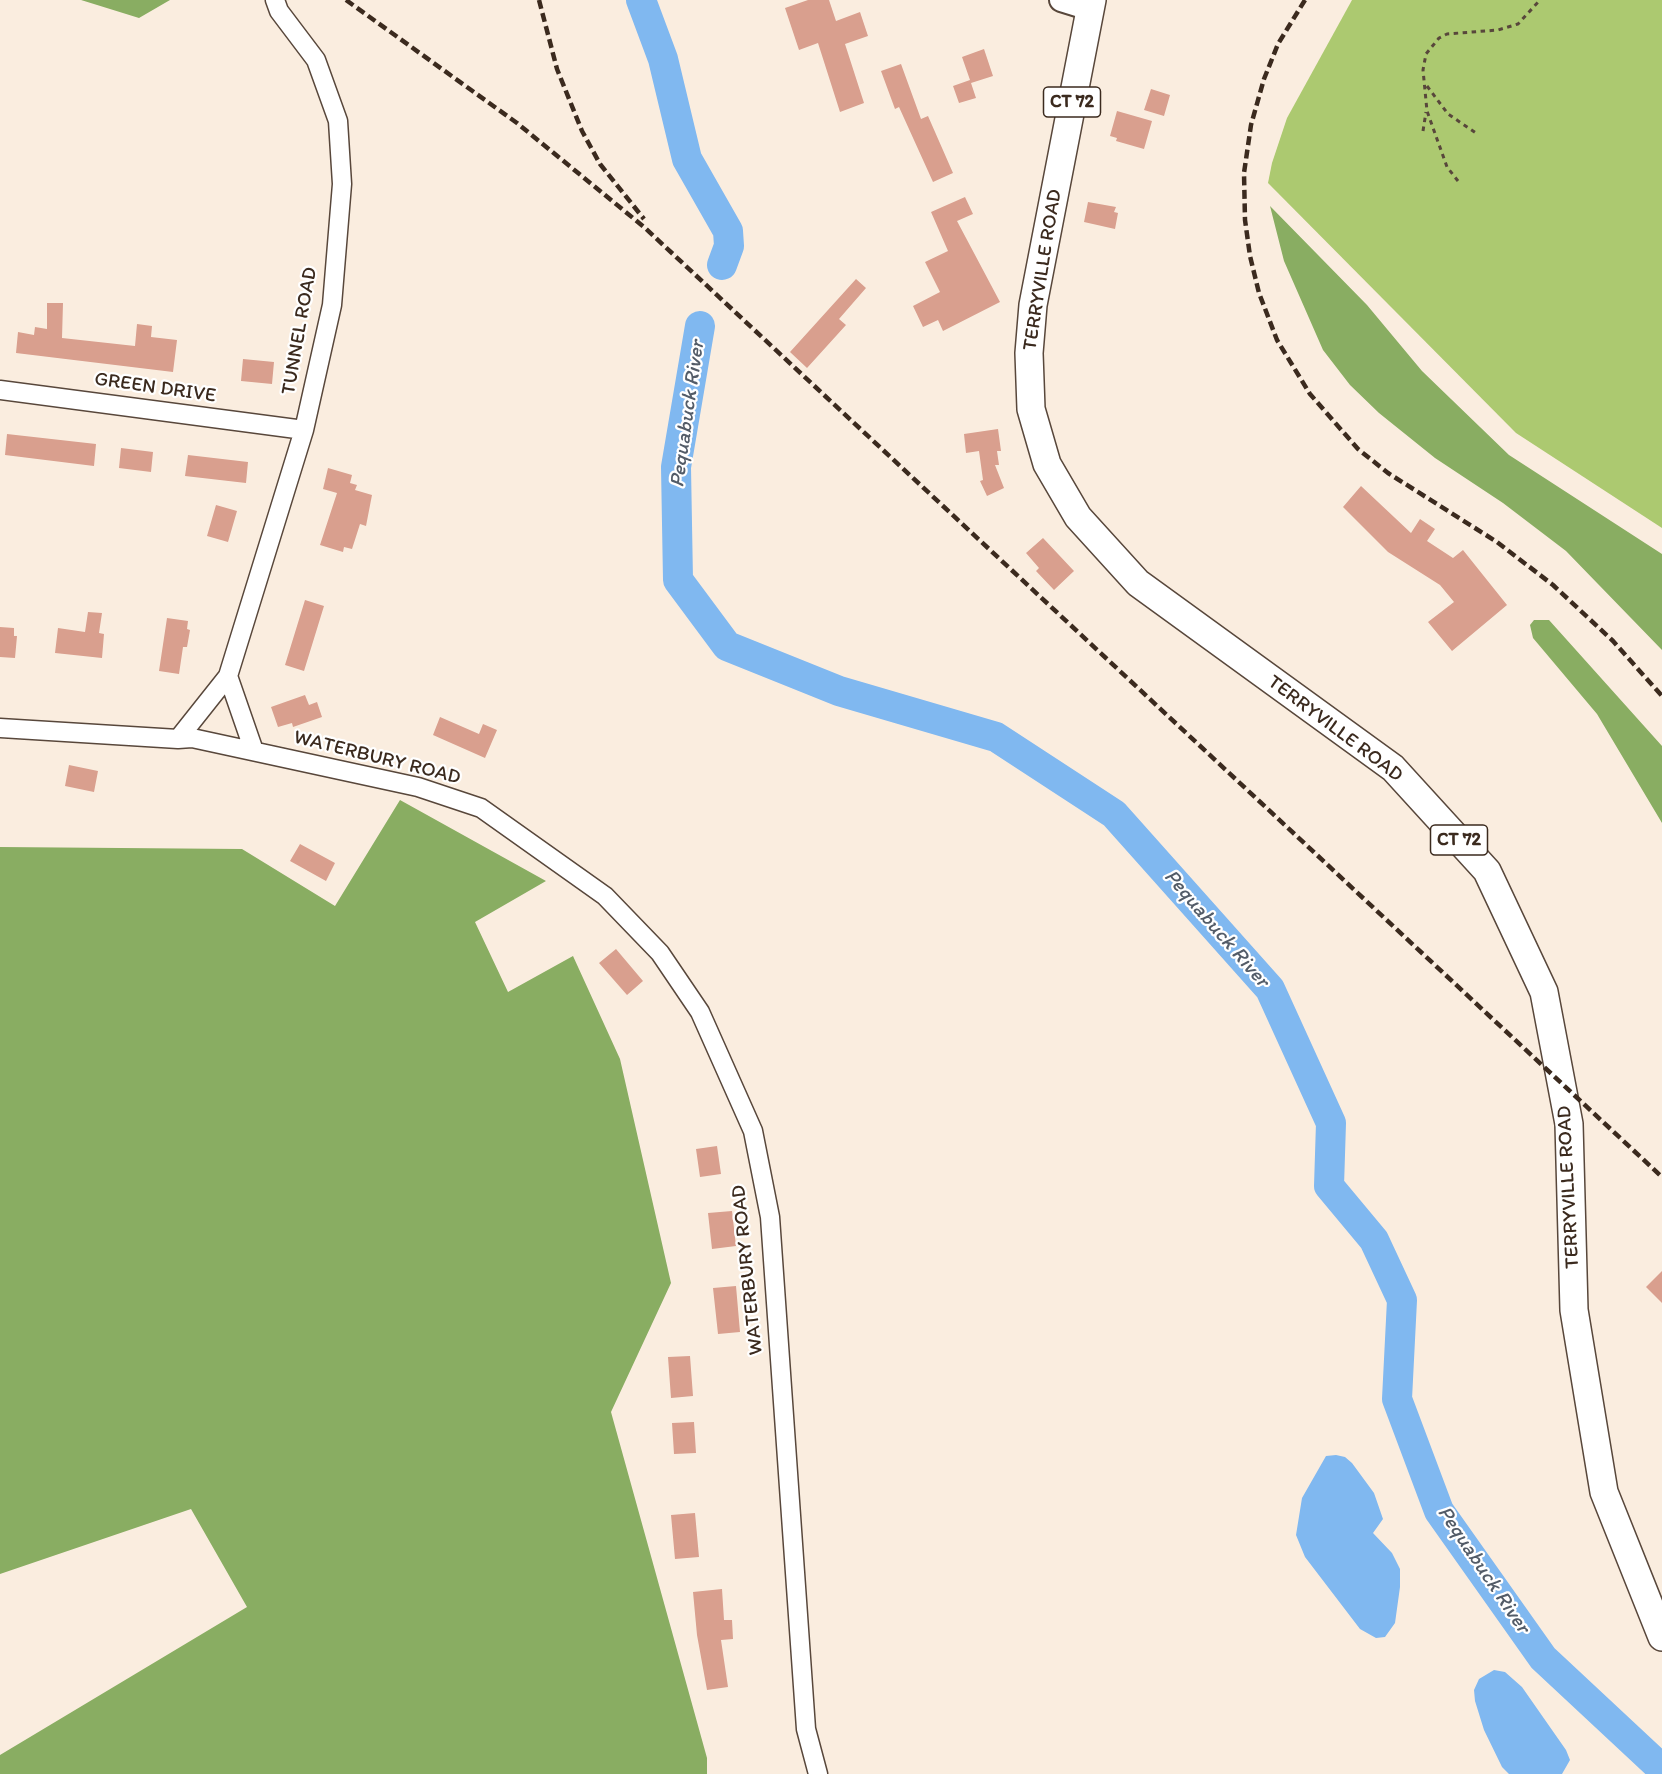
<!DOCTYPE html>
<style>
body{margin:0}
canvas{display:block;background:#faeddf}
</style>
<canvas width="1662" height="1774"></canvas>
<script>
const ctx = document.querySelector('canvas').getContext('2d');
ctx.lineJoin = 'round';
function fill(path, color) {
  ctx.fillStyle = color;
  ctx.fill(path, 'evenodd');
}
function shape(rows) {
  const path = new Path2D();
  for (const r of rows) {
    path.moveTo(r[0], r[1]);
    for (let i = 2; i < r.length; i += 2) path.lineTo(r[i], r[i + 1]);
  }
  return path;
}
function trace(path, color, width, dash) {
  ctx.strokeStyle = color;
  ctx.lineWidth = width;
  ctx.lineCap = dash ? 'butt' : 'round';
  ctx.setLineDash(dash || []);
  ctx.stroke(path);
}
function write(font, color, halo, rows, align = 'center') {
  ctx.font = font + ' Itim,sans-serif';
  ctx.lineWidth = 4.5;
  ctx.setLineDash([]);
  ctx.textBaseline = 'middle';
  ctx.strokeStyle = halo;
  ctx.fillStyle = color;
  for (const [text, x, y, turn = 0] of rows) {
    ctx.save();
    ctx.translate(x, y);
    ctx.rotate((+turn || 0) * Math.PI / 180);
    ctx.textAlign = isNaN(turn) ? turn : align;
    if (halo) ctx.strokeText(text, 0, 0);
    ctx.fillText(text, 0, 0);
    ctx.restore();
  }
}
const green = shape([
 [1352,0,1662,0,1662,528,1516,433,1268,183,1272,163,1287,118]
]);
const forest = shape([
 [81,0,170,0,139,18],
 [1270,206,1367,305,1422,371,1509,455,1662,554,1662,650,1566,551,1503,503,1435,458,1379,413,1350,385,1323,350,1284,261],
 [1534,620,1549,620,1662,746,1662,823,1597,714,1533,638,1530,625],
 [400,800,546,881,475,922,508,992,573,956,620,1059,671,1283,611,1412,707,1758,707,1774,0,1774,0,1755,247,1607,191,1509,0,1574,0,847,242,849,335,906]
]);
const water = shape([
 [1336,1455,1345,1457,1352,1463,1374,1493,1383,1519,1373,1533,1392,1553,1400,1569,1400,1587,1395,1623,1385,1637,1376,1638,1360,1629,1305,1557,1296,1535,1302,1498,1326,1456],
 [1494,1670,1505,1672,1522,1687,1566,1750,1570,1760,1562,1774,1509,1774,1502,1767,1484,1730,1475,1701,1474,1690,1479,1679]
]);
const river = shape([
 [641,0,663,59,687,159,728,231,729,246,722,265],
 [700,326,676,467,678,580,727,646,839,691,996,737,1114,814,1270,989,1331,1123,1329,1186,1374,1240,1402,1300,1397,1399,1439,1511,1543,1658,1662,1769]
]);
const building = shape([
 [808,0,829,0,836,21,860,12,868,36,845,44,864,103,840,112,818,43,799,50,785,8],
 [984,49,993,76,971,83,976,98,959,103,953,86,970,80,962,57],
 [901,64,921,119,928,116,953,173,933,182,899,107,895,109,881,71],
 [1151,89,1170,95,1164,116,1144,110],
 [1117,111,1152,121,1144,149,1116,141,1117,138,1110,136],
 [965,197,973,214,957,221,1000,302,943,331,938,320,923,327,913,306,940,292,925,262,948,251,931,212],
 [1088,202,1116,207,1114,212,1118,213,1115,229,1084,222],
 [856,279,866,288,839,319,846,325,807,368,790,352],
 [47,303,63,303,62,338,135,346,137,324,152,326,151,337,177,340,173,372,16,353,18,332,34,335,35,327,47,329],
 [243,359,274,362,272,384,241,381],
 [998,429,1001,451,997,451,999,465,995,465,1004,488,987,496,980,481,983,480,979,451,966,453,964,434],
 [7,434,96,444,94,466,5,455],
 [121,448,153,452,151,472,119,468],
 [188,455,248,462,246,483,185,476],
 [328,468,352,475,350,483,357,485,355,490,372,495,366,526,360,524,352,549,344,547,343,552,320,545,337,493,323,489],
 [1361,486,1411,533,1420,519,1435,529,1427,541,1453,558,1463,550,1507,605,1452,651,1428,622,1454,602,1440,585,1388,552,1343,507],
 [216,505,237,511,228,542,207,536],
 [1043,538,1074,571,1054,590,1036,571,1039,568,1026,553],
 [305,600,324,606,304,671,285,665],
 [88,612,102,613,99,633,104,634,102,658,55,653,58,628,85,632],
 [167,618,188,621,187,629,190,630,187,647,183,647,179,674,159,671],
 [0,627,14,628,14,636,17,636,15,658,0,657],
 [305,695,309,705,317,702,322,717,293,727,292,723,278,727,271,707],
 [440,717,479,734,483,724,497,730,485,758,433,735],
 [69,765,98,771,94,792,65,786],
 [300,844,335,863,326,881,290,861],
 [616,949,643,981,627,995,599,963],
 [717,1146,721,1174,700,1177,696,1149],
 [732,1211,736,1246,712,1249,708,1213],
 [1662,1271,1662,1303,1646,1287],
 [736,1286,740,1332,718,1334,713,1288],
 [690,1356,693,1396,671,1398,668,1357],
 [694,1422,696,1453,674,1454,672,1423],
 [695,1513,699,1557,675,1559,671,1515],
 [722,1589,724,1620,732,1620,733,1639,721,1640,728,1687,707,1690,697,1635,693,1592]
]);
const path = shape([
 [1427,86,1448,114,1476,133],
 [1423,131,1426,112],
 [1458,181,1447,167,1427,111,1423,70,1426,54,1439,38,1447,34,1498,30,1518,24,1540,0]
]);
const minor = shape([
 [0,390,304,430],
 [228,676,254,751],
 [0,728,178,739,192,738,418,787,481,808,605,896,660,953,700,1012,753,1131,770,1217,806,1729,818,1774],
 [178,739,228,676,304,430,332,305,342,184,338,121,316,60,279,11,275,0]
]);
const major = shape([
 [1061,0,1090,9]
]);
const highway = shape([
 [1092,0,1033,305,1029,353,1031,409,1047,464,1078,517,1138,583,1393,768,1487,871,1544,992,1569,1124,1574,1310,1604,1492,1662,1637]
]);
const rail = shape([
 [346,0,517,123,644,227,1662,1177],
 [539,0,557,69,582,131,600,164,644,219],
 [1305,0,1278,44,1264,79,1251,125,1244,173,1245,220,1250,256,1259,293,1277,340,1310,394,1358,449,1388,473,1497,542,1553,585,1613,641,1662,696]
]);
const shields = [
 [1072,102,57],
 [1459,840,57]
];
const shieldNames = [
 ["CT 72",1072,102],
 ["CT 72",1459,840]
];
const streetNames = [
 ["TERRYVILLE ROAD",1043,270,-81],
 ["TUNNEL ROAD",300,331,-80],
 ["GREEN DRIVE",155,388,8],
 ["TERRYVILLE ROAD",1335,729,37],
 ["WATERBURY ROAD",377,758,14],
 ["TERRYVILLE ROAD",1569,1187,-93],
 ["WATERBURY ROAD",748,1270,-96]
];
const waterNames = [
 ["Pequabuck River",688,414,-82],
 ["Pequabuck River",1216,929,49],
 ["Pequabuck River",1483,1570,56]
];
fill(green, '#acc970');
fill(forest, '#89ad62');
fill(water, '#80b8f0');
trace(river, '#80b8f0', 30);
fill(building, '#d99f8e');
trace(minor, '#58473b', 21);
trace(major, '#58473b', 26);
trace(highway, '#58473b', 30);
trace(path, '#58473b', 3, [4.5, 4.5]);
trace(minor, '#fff', 18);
trace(major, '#fff', 22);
trace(highway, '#fff', 27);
trace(rail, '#3b2a1e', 4.5, [9, 4.5]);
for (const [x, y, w] of shields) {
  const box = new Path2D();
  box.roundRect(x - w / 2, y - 15, w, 30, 4.5);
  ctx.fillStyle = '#fff';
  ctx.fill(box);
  trace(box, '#3b2a1e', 1.5);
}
write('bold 18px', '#3b2a1e', null, shieldNames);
write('20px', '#3b2a1e', '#fff', streetNames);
write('italic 21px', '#535c68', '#fff', waterNames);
</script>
